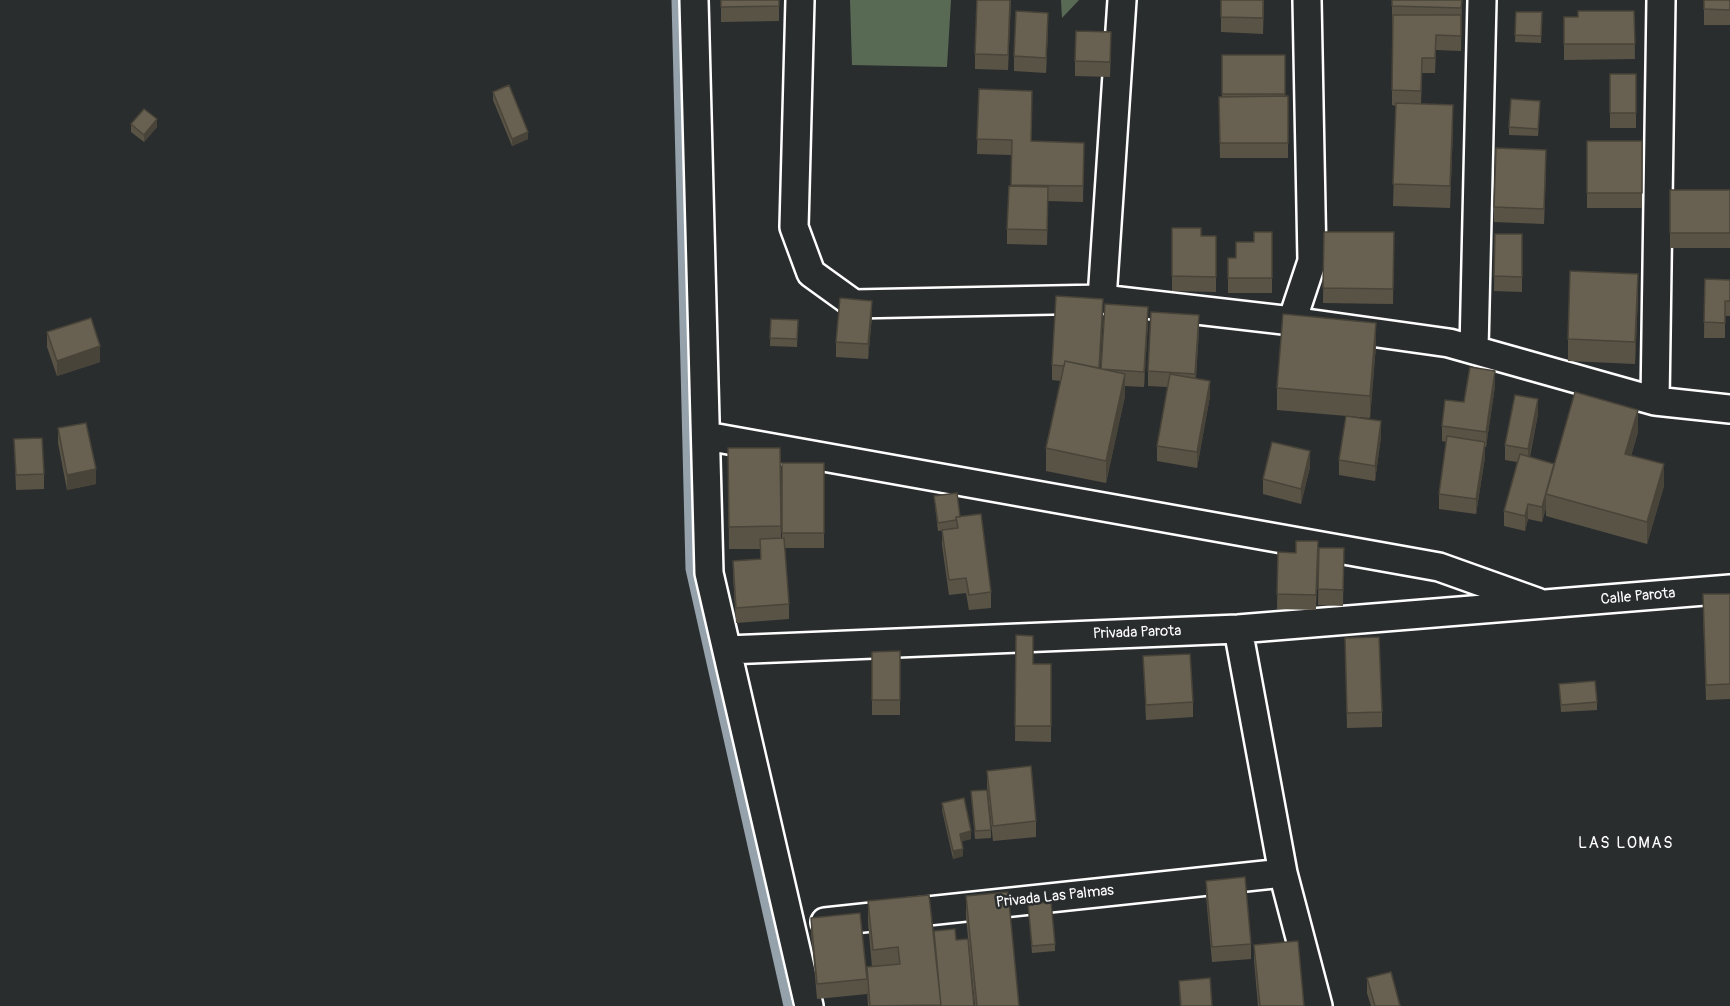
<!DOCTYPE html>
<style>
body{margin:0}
canvas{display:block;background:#2a2d2e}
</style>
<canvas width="1730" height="1006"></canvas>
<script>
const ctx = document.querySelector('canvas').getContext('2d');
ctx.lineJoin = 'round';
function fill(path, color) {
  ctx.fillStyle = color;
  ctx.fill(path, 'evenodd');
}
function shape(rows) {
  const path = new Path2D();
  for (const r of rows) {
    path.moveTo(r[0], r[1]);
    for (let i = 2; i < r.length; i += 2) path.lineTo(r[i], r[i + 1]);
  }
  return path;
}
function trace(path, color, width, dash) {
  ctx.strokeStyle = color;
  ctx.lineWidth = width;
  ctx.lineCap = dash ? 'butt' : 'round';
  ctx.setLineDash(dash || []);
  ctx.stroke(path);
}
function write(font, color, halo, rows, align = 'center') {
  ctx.font = font + ' Pangolin,sans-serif';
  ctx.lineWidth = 5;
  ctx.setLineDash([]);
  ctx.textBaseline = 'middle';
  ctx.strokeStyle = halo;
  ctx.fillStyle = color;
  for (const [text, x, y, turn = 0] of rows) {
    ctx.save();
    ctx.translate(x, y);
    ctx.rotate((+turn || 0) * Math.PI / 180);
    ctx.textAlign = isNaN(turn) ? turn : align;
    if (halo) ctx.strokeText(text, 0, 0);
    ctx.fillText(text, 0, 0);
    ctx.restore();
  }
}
const green = shape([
 [850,0,951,0,947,67,852,65],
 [1061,0,1079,0,1062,18]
]);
const stream = shape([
 [676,0,690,569,788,1006]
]);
const minor = shape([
 [694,0,709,573,809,1006],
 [800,0,794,227,811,273,854,304,1102,299,1292,321,1449,343,1655,401,1730,409],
 [1102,299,1122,0],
 [1292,321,1312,261,1307,0],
 [1474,349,1482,0],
 [1655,401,1661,0],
 [706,436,1439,567,1537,602],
 [1238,629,1283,873,1318,1006],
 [727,650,1238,629,1730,589],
 [825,922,1283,873]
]);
const wall = shape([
 [721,0,779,0,779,21,721,22],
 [1011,0,1008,70,975,69,975,54],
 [1221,0,1264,0,1263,34,1221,32],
 [1392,0,1462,0,1461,51,1436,50,1435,73,1422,73,1421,104,1453,127,1450,208,1393,206,1396,106,1392,105],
 [1704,0,1730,0,1730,25,1704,25],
 [1634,11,1635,59,1564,60,1564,17,1578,17],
 [1516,12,1542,12,1541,43,1515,42],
 [1048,28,1046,73,1014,71,1014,56],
 [1111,47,1110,77,1075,76,1075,61],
 [1222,55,1285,55,1285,96,1288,96,1288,158,1220,158,1219,97,1222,97],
 [1610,74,1636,74,1636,128,1610,128],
 [979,89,1031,141,1084,143,1083,202,1048,201,1047,245,1007,244,1007,229,1011,186,1011,155,977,154],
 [493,92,528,139,512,146,493,100],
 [1540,108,1538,136,1509,135,1509,127],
 [131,124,157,127,144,142,131,132],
 [1587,141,1642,141,1642,208,1587,208],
 [1546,165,1544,224,1494,222,1494,207],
 [1670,190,1730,190,1730,248,1670,248],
 [1172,228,1201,236,1216,236,1216,292,1172,291],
 [1272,232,1272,293,1228,293,1228,258,1236,258,1254,242],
 [1324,232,1394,232,1393,304,1323,303],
 [1495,234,1522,234,1522,292,1494,291],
 [1705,279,1730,280,1730,316,1725,316,1725,338,1704,338],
 [1638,296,1635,364,1568,361,1568,339],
 [1103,314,1100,369,1148,322,1144,387,1125,386,1125,396,1106,483,1046,471,1046,448,1061,381,1052,380,1052,365],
 [872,316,868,359,836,357,836,342],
 [771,319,798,320,797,347,770,346],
 [1199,330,1196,379,1210,396,1197,468,1157,461,1157,446,1168,387,1148,386,1148,371],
 [47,332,100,362,57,376,47,347],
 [1376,345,1370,418,1277,410,1277,388],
 [1495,386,1486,447,1485,447,1485,457,1476,514,1439,509,1439,494,1447,442,1442,441,1442,426,1464,402],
 [1538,414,1530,457,1554,464,1638,432,1631,456,1664,486,1647,544,1546,516,1546,508,1542,522,1528,519,1525,531,1504,526,1504,511,1517,462,1505,460,1505,445],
 [58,428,96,484,67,490,58,443],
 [1381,437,1375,481,1339,475,1339,460],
 [14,439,44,474,44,489,16,490],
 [728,448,780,448,781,538,782,538,782,463,824,463,824,548,785,548,789,604,789,619,736,623,733,576,733,561,760,559,760,549,729,549],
 [1310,467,1301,504,1263,494,1263,479],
 [934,496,960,517,991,592,991,608,969,610,966,593,949,595,942,545,942,530,956,528,938,531],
 [1318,541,1316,610,1277,609,1278,552,1296,553],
 [1319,548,1344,548,1343,606,1318,605],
 [1730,594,1730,699,1706,700,1703,609],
 [1016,635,1033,664,1051,664,1051,742,1015,741],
 [1345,638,1382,712,1382,727,1347,728],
 [900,651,900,715,872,715,872,652],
 [1143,656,1193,702,1193,717,1146,720],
 [1559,684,1597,702,1597,710,1561,712],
 [987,771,1036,821,1036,837,993,841,987,786],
 [971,791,991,830,991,838,975,839],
 [942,803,971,839,962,841,963,856,953,859,942,810],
 [1206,881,1251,944,1251,959,1212,962,1206,896],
 [966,896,1019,1006,975,1006,966,918],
 [868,901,934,946,934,931,956,940,974,1006,868,1006,867,989,867,994,817,999,811,933,811,918,867,979,867,967,872,967,868,923],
 [1028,904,1055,944,1055,951,1032,953],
 [1254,945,1304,1006,1258,1006,1254,960],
 [1367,978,1400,1006,1371,1006,1367,993],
 [1179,981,1212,1006,1180,1006]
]);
const shadedWall = shape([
 [1048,13,1048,28,1046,73,1046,58],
 [1453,105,1453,127,1450,208,1450,186],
 [157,119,157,127,144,142,144,135],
 [528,132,528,139,512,146,512,139],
 [1546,150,1546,165,1544,224,1544,209],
 [1638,274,1638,296,1635,364,1635,342],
 [1103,299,1103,314,1099,383,1099,368],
 [872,301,872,316,868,359,868,344],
 [1148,307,1148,322,1144,387,1144,372],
 [1199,315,1199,330,1195,389,1195,374],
 [1376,323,1376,345,1370,418,1370,396],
 [100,346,100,362,57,376,57,361],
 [1495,371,1495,386,1486,447,1486,432],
 [1125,374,1125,396,1106,483,1106,461],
 [1210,381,1210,396,1197,468,1197,452],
 [1538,399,1538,414,1528,464,1528,449],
 [1638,410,1638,432,1625,476,1625,454],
 [1381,421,1381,437,1375,481,1375,466],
 [1485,442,1485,457,1476,514,1476,499],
 [1310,451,1310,467,1301,504,1301,489],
 [1554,464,1546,494,1546,508,1542,522,1542,507],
 [1664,464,1664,486,1647,544,1647,522],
 [96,469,96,484,67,490,67,475],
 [1528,504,1528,519,1525,531,1525,516],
 [971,831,971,839,960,842,960,834],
 [963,849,963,856,953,859,953,851]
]);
const building = shape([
 [721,0,779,0,779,6,721,7,721,0],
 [977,0,1010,0,1008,55,975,54,977,0],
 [1221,0,1263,0,1263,18,1221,17,1221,0],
 [1392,0,1462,0,1461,8,1392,6,1392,0],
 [1704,0,1730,0,1730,10,1704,9,1704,0],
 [1016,11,1048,13,1046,58,1014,56,1016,11],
 [1578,11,1634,11,1635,44,1564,44,1564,17,1578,17,1578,11],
 [1516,12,1542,12,1541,36,1515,35,1516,12],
 [1393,15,1461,15,1461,36,1436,35,1435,58,1422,58,1421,91,1392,90,1393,15],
 [1076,31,1111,32,1110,62,1075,61,1076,31],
 [1222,55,1285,55,1285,94,1222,94,1222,55],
 [1610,74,1636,74,1636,113,1610,113,1610,74],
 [509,85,528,132,512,139,493,92,509,85],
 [979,89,1032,91,1031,141,1084,143,1083,186,1011,185,1012,140,977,139,979,89],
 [1288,96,1288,143,1220,143,1219,97,1288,96],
 [1511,99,1540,101,1538,129,1509,127,1511,99],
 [1396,103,1453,105,1450,186,1393,184,1396,103],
 [144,109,157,119,144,135,131,124,144,109],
 [1587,141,1642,141,1642,193,1587,193,1587,141],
 [1496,148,1546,150,1544,209,1494,207,1496,148],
 [1009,186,1048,187,1047,230,1007,229,1009,186],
 [1670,190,1730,190,1730,233,1670,233,1670,190],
 [1172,228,1201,228,1201,236,1216,236,1216,277,1172,276,1172,228],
 [1254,232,1272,232,1272,278,1228,278,1228,258,1236,258,1236,242,1254,242,1254,232],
 [1324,232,1394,232,1393,289,1323,288,1324,232],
 [1495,234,1522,234,1522,277,1494,276,1495,234],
 [1570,271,1638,274,1635,342,1568,339,1570,271],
 [1705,279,1730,280,1730,301,1725,301,1725,323,1704,322,1705,279],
 [1056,296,1103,299,1099,368,1094,367,1065,361,1064,366,1052,365,1056,296],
 [840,298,872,301,868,344,836,342,840,298],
 [1105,304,1148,307,1144,372,1101,369,1105,304],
 [1151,312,1199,315,1195,374,1148,371,1151,312],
 [1283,314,1376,323,1370,396,1277,388,1283,314],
 [91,318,100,346,57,361,47,332,91,318],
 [771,319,798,320,797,339,770,338,771,319],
 [1065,361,1125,374,1106,461,1046,448,1065,361],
 [1470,367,1495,371,1486,432,1442,426,1445,400,1464,402,1470,367],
 [1170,374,1210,381,1197,452,1157,446,1170,374],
 [1575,392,1638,410,1625,454,1664,464,1647,522,1546,494,1575,392],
 [1515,395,1538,399,1528,449,1505,445,1515,395],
 [1346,416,1381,421,1375,466,1339,460,1346,416],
 [86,423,96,469,67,475,58,428,86,423],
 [1447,436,1485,442,1476,499,1439,494,1447,436],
 [42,438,44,474,16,475,14,439,42,438],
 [1272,442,1310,451,1301,489,1263,479,1272,442],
 [728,448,780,448,781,526,729,527,728,448],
 [1520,454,1554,464,1542,507,1528,504,1525,516,1504,511,1520,454],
 [782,463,824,463,824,533,782,533,782,463],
 [957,493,960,517,956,517,956,520,938,523,934,496,957,493],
 [981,514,991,592,969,595,966,578,949,580,942,530,958,528,956,517,981,514],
 [784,538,789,604,736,608,733,561,761,559,760,539,784,538],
 [1296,541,1318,541,1316,595,1277,594,1278,552,1296,553,1296,541],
 [1319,548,1344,548,1343,590,1318,589,1319,548],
 [1703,594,1730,594,1730,684,1706,685,1703,594],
 [1016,635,1033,636,1033,664,1051,664,1051,726,1015,726,1016,635],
 [1379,637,1382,712,1347,713,1345,638,1379,637],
 [900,651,900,700,872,700,872,652,900,651],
 [1190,654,1193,702,1146,705,1143,656,1190,654],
 [1595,681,1597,702,1561,705,1559,684,1595,681],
 [1031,766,1036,821,993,826,987,771,1031,766],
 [987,790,991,830,975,831,971,791,987,790],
 [964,798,971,831,960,834,963,849,953,851,942,803,964,798],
 [1245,877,1251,944,1212,947,1206,881,1245,877],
 [1008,892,1019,1006,977,1006,966,896,1008,892],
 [929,895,941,1005,870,1006,867,967,900,964,898,947,873,950,868,901,929,895],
 [1051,902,1055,944,1032,946,1028,904,1051,902],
 [860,913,867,979,817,984,811,918,860,913],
 [955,929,956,940,968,939,974,1006,941,1006,934,931,955,929],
 [1298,941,1304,1006,1260,1006,1254,945,1298,941],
 [1391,972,1400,1006,1375,1006,1367,978,1391,972],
 [1210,978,1212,1006,1181,1006,1179,981,1210,978]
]);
const streetNames = [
 ["Calle Parota",1638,597,-5],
 ["Privada Parota",1137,633,-2],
 ["Privada Las Palmas",1055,897,-6]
];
const neighbourhoodNames = [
 ["LAS LOMAS",1626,844]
];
fill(green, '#586a54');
trace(stream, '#95a2ab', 9);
trace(minor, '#fff', 32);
trace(minor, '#2a2d2e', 27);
fill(wall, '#595346');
fill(shadedWall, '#494439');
fill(building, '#686151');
trace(building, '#494439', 1.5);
write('15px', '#fff', '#2a2d2e', streetNames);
ctx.letterSpacing = '1.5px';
write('16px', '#fff', '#2a2d2e', neighbourhoodNames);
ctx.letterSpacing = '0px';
</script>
